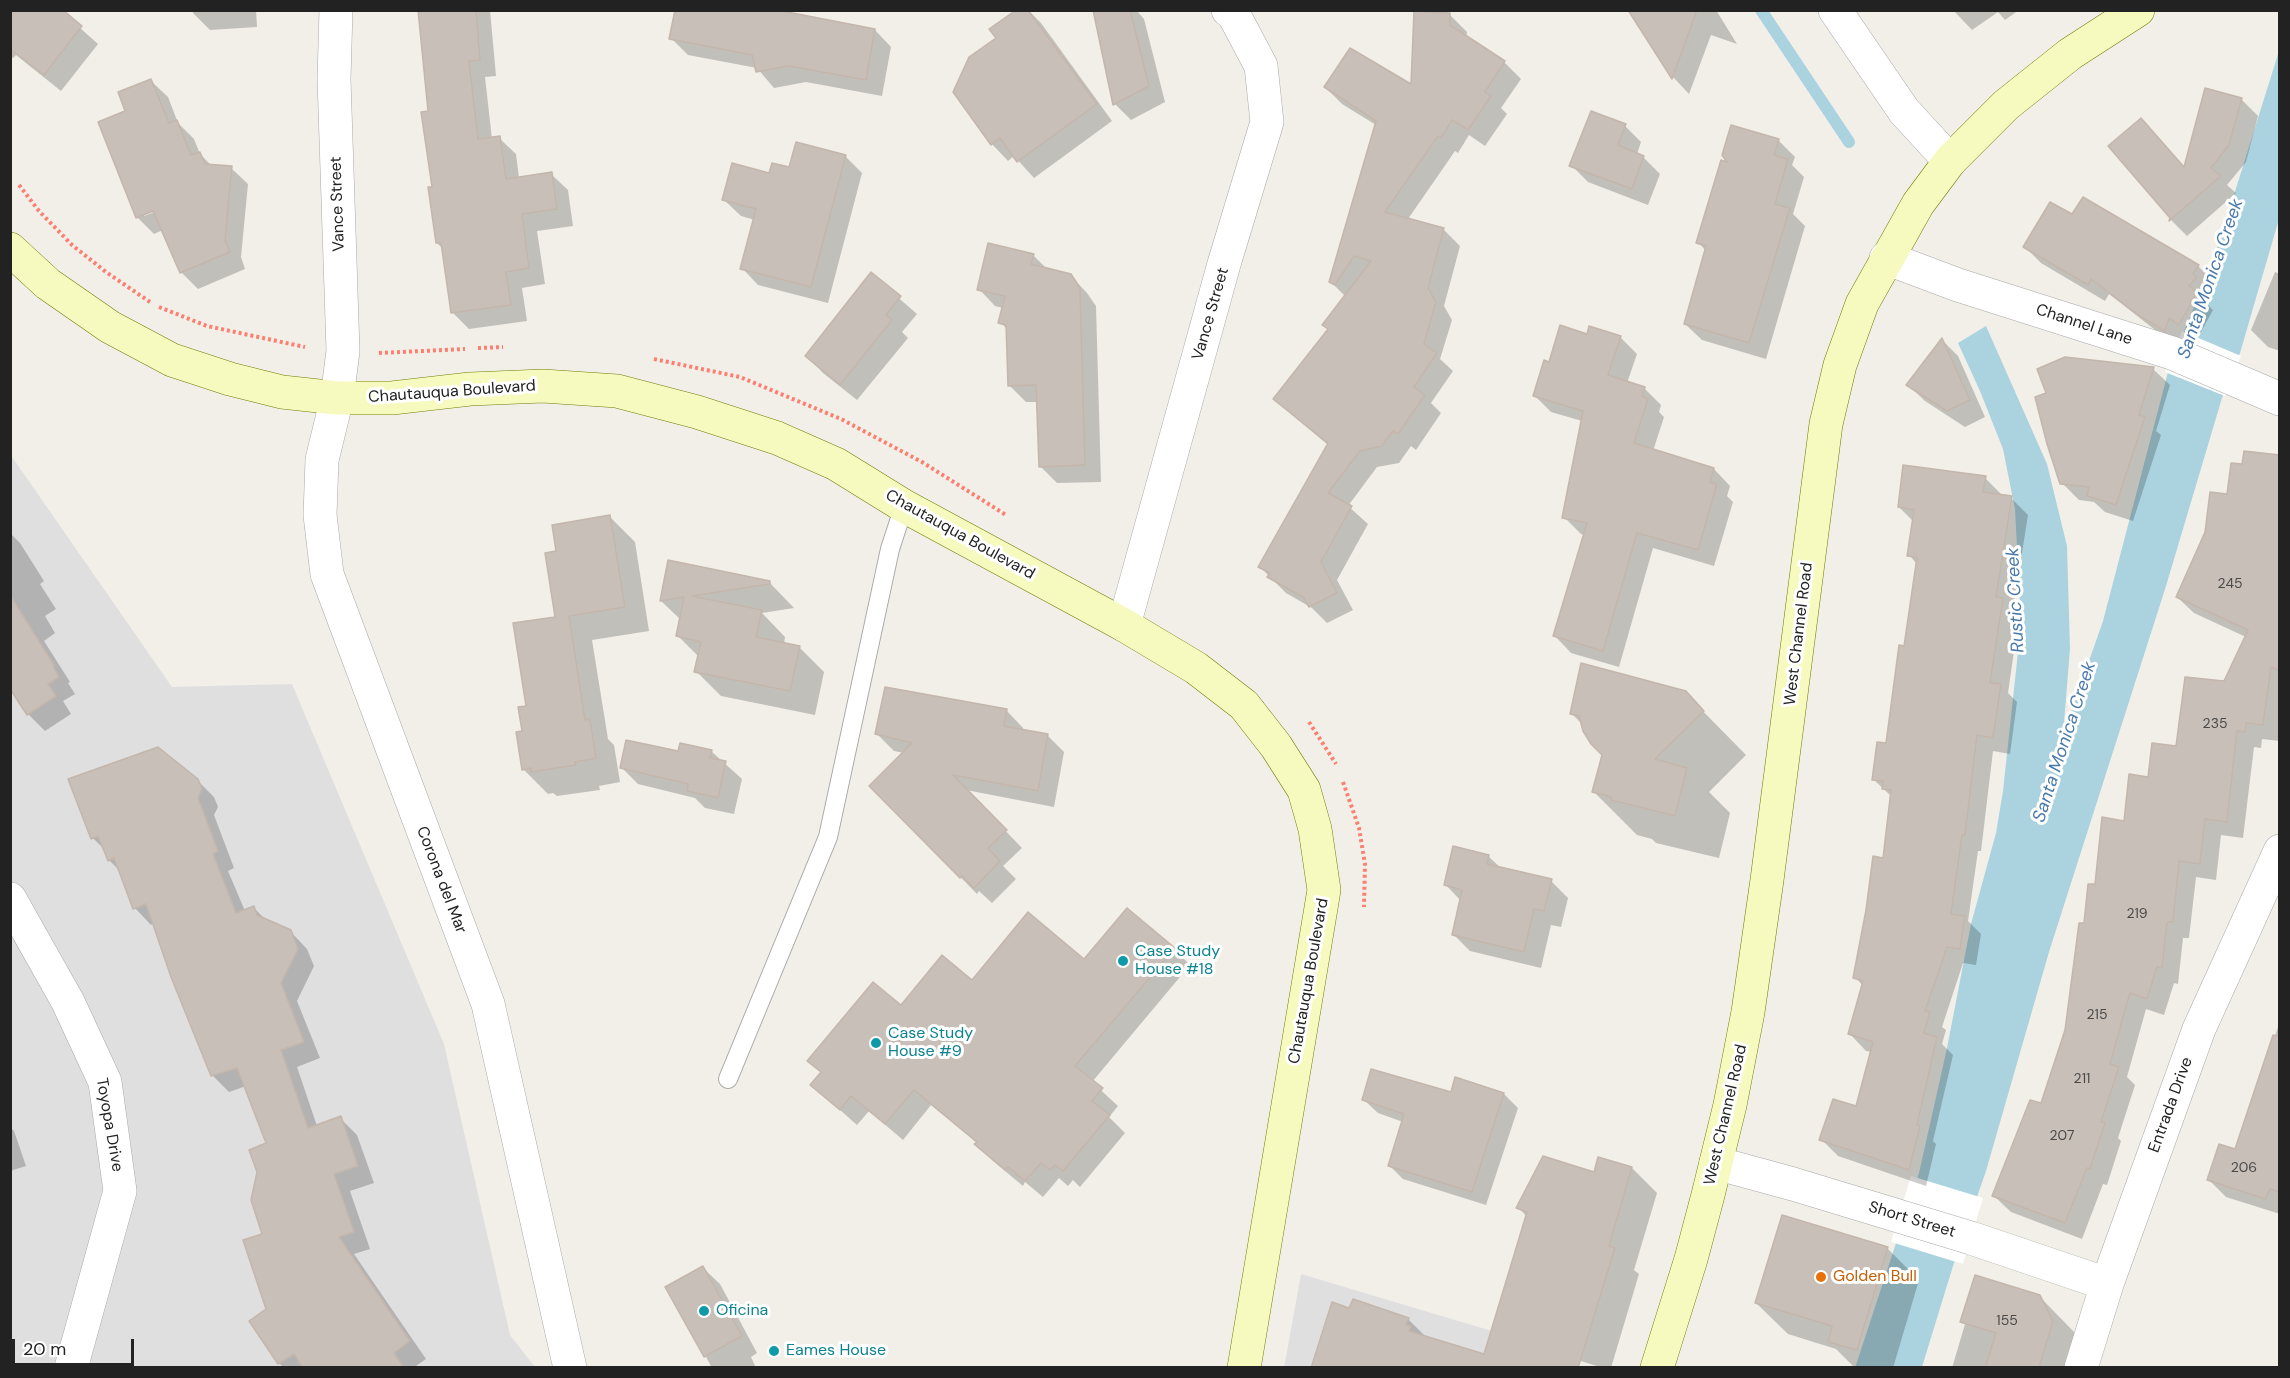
<!DOCTYPE html>
<style>
body{margin:0}
#map{position:relative;width:2290px;height:1378px;overflow:hidden;background:#f2efe9;font-family:"DM Sans",sans-serif}
canvas{display:block}
.frame{position:absolute;inset:0;border:12px solid #222;pointer-events:none}
.scale{position:absolute;left:12px;top:1339px;width:122px;height:27px;box-sizing:border-box;border:3px solid #222;border-top:0;padding-left:8px;font-size:18px;line-height:21px;white-space:nowrap;color:#222;-webkit-text-stroke:4px #fff;paint-order:stroke}
</style>
<div id="map">
<canvas width="2290" height="1378"></canvas>
<div class="frame"></div>
<div class="scale">20 m</div>
</div>
<script>
const ctx = document.querySelector('canvas').getContext('2d');
ctx.lineJoin = 'round';
function fill(path, color) {
  ctx.fillStyle = color;
  ctx.fill(path, 'evenodd');
}
function shape(rows) {
  const path = new Path2D();
  for (const r of rows) {
    path.moveTo(r[0], r[1]);
    for (let i = 2; i < r.length; i += 2) path.lineTo(r[i], r[i + 1]);
  }
  return path;
}
function trace(path, color, width, dash) {
  ctx.strokeStyle = color;
  ctx.lineWidth = width;
  ctx.lineCap = dash ? 'butt' : 'round';
  ctx.setLineDash(dash || []);
  ctx.stroke(path);
}
function write(font, color, halo, rows, align = 'center') {
  ctx.font = font + ' "DM Sans",sans-serif';
  ctx.lineWidth = 6;
  ctx.setLineDash([]);
  ctx.textBaseline = 'middle';
  ctx.strokeStyle = halo;
  ctx.fillStyle = color;
  for (const [text, x, y, turn = 0] of rows) {
    ctx.save();
    ctx.translate(x, y);
    ctx.rotate((+turn || 0) * Math.PI / 180);
    ctx.textAlign = isNaN(turn) ? turn : align;
    if (halo) ctx.strokeText(text, 0, 0);
    ctx.fillText(text, 0, 0);
    ctx.restore();
  }
}
const residential = shape([
 [10,454,172,687,292,684,444,1044,510,1335,535,1367,11,1367],
 [1301,1274,1579,1357,1576,1368,1284,1368]
]);
const water = shape([
 [2279,51,2279,219,2240,353,2222,398,2166,586,2049,952,1986,1171,1953,1266,1922,1367,1855,1368,1919,1173,1947,1048,1971,924,1996,833,2003,791,2021,624,2015,509,2003,449,1980,391,1958,343,1986,326,2047,464,2067,546,2070,649,2063,735,2103,621,2168,372,2217,249]
]);
const pier = shape([
 [2182,331,2241,356,2225,396,2165,372],
 [1911,1176,1983,1198,1963,1264,1891,1242]
]);
const shadow = shape([
 [10,10,60,10,98,44,61,91,16,55,13,58,10,56],
 [193,10,256,10,257,27,210,30,193,13],
 [418,10,490,10,496,76,485,77,492,139,499,138,516,154,519,178,551,174,568,190,573,226,537,231,545,284,522,288,527,321,469,329,452,312,443,249,437,243,430,112],
 [742,10,786,10,787,14,875,30,891,47,882,96,806,82,774,88,757,68,688,55,671,38],
 [1028,10,1041,23,1112,121,1034,178,1014,156,1008,161,992,144],
 [1094,10,1136,10,1144,19,1165,102,1131,120,1115,104],
 [1630,10,1716,10,1737,44,1711,35,1689,94,1674,78],
 [1953,10,2019,10,2005,20,1998,12,1972,30],
 [1450,15,1467,32,1466,38,1504,62,1521,79,1501,108,1507,114,1485,146,1469,135,1458,153,1455,151,1408,219,1443,229,1460,246,1444,306,1452,320,1440,359,1453,371,1431,403,1441,413,1416,450,1411,446,1399,463,1377,467,1348,506,1368,524,1337,580,1353,610,1327,623,1312,608,1286,593,1260,567,1328,445,1292,415,1275,399,1329,330,1345,296,1331,282,1376,125,1342,104,1325,87,1412,87],
 [151,81,168,97,178,123,194,139,200,154,212,166,231,168,248,184,241,257,245,269,198,289,181,272,163,230,154,234,137,217],
 [159,207,160,210,144,216,144,213],
 [2241,99,2258,116,2246,162,2227,185,2236,193,2187,236,2171,220,2141,120,2185,168],
 [1625,126,1641,142,1637,154,1643,157,1660,174,1648,205,1588,182,1571,165],
 [1778,140,1795,157,1792,165,1804,177,1793,214,1805,226,1766,359,1702,340,1685,324,1706,251,1698,242,1730,165],
 [845,156,862,173,828,303,758,285,742,268,755,220,741,216,724,200,770,175,790,168],
 [2073,216,2198,266,2215,283,2209,291,2212,294,2206,303,2213,310,2196,341,2186,333,2182,346,2159,333,2109,294,2105,301,2041,263,2025,247],
 [1033,255,1048,270,1070,275,1087,293,1096,306,1101,482,1057,483,1040,466,1038,402,1026,402,1009,385,1008,330,1000,322,1003,308,995,306,979,289],
 [2275,272,2280,274,2280,351,2268,347,2251,330],
 [871,274,917,314,902,332,908,338,857,400,823,373,807,356],
 [1588,336,1620,337,1637,354,1627,383,1644,388,1661,405,1659,412,1664,417,1653,451,1714,469,1730,486,1727,496,1733,502,1714,566,1653,548,1619,667,1571,653,1555,636,1585,535,1581,534,1564,517,1582,421,1551,412,1534,395,1550,363],
 [1942,340,1958,356,1985,417,1965,427,1925,401,1908,385],
 [2153,369,2170,385,2156,431,2161,435,2133,521,2105,512,2094,502,2079,500,2062,483],
 [2280,457,2280,741,2262,739,2261,748,2254,747,2243,838,2221,835,2216,880,2196,877,2189,938,2183,938,2178,984,2174,983,2164,1015,2146,1009,2127,1077,2135,1085,2118,1138,2121,1141,2107,1185,2103,1184,2082,1239,2011,1212,1994,1196,2042,1105,2067,1031,2085,925,2096,886,2125,822,2149,778,2178,748,2225,683,2246,637,2194,613,2177,597,2243,466],
 [1985,478,2002,495,2011,498,2028,515,2013,610,2019,616,2008,693,2017,702,2010,754,1993,751,1981,851,1978,851,1968,921,1981,934,1976,965,1963,963,1942,1027,1946,1030,1942,1044,1953,1055,1933,1141,1936,1144,1926,1186,1838,1156,1821,1139,1857,1108,1872,1052,1866,1051,1850,1034,1863,986,1855,977,1868,911,1884,859,1891,796,1873,779,1888,745,1905,648,1917,564,1909,555,1913,521,1899,507],
 [610,517,635,542,649,631,592,640,608,739,614,745,620,782,599,786,600,790,557,796,553,793,548,794,523,769,524,732,527,707,557,618],
 [10,533,20,543,44,581,40,584,56,609,45,616,55,633,44,641,70,682,68,683,75,694,63,701,71,714,45,731,28,714,10,676],
 [769,582,794,608,762,613,785,637,784,644,799,647,824,672,815,715,721,696,696,671,699,657,678,636,681,620,661,601],
 [1685,693,1746,755,1709,792,1730,813,1719,858,1656,843,1652,839,1637,835,1594,792,1603,755,1583,725,1572,714],
 [1007,711,1023,728,1023,730,1047,735,1064,752,1054,807,966,790,1022,848,1003,866,1016,879,992,903,979,891,977,894,871,786,904,753,894,751,877,734],
 [711,751,742,779,734,814,705,808,695,798,638,784,622,768,679,753],
 [197,780,214,797,218,807,214,815,234,868,228,871,245,911,254,908,267,921,290,931,307,949,314,966,297,1001,320,1058,297,1067,317,1126,340,1118,357,1135,374,1183,350,1191,370,1249,354,1254,426,1359,413,1368,284,1368,279,1363,268,1310,264,1235,268,1144,246,1086,229,1092,212,1075,154,923,151,925,135,908,120,871,109,860,106,851,93,838],
 [1488,856,1502,869,1551,881,1568,898,1561,927,1551,925,1541,968,1470,951,1453,934,1461,901,1446,885],
 [1174,949,1190,965,1092,1082,1118,1106,1109,1117,1125,1133,1080,1187,1073,1180,1068,1186,1059,1178,1043,1197,1025,1182,1023,1186,993,1161,977,1143,931,1105,903,1140,869,1111,857,1125,812,1085,822,1073,809,1061,901,1007,972,982,1085,961],
 [2280,1021,2280,1214,2226,1197,2209,1180,2236,1151],
 [1456,1079,1504,1094,1518,1108,1486,1205,1403,1179,1389,1165,1403,1122,1378,1113,1364,1100,1452,1094],
 [10,1127,14,1131,26,1166,10,1171],
 [1599,1159,1632,1168,1657,1193,1634,1270,1639,1274,1611,1368,1603,1368,1559,1354,1317,1368,1353,1300,1408,1319,1427,1338,1485,1356,1527,1217,1518,1207,1595,1174],
 [1887,1248,1919,1280,1893,1368,1855,1368,1836,1349,1788,1334,1756,1303],
 [703,1268,720,1284,757,1353,751,1357,756,1368,712,1368,668,1287],
 [2039,1296,2075,1333,2086,1368,1952,1368,1965,1324,1962,1321]
]);
const stream = shape([
 [1761,10,1849,142]
]);
const building = shape([
 [10,10,63,10,82,26,44,75,10,49,10,10],
 [418,10,476,10,480,60,469,61,478,139,500,136,506,179,552,172,557,209,522,214,529,268,506,272,511,305,451,313,441,243,436,243,428,187,432,187,421,112,428,111,418,10],
 [675,10,777,10,875,29,866,80,789,66,756,72,752,55,669,39,675,10],
 [1016,10,1028,10,1097,104,1017,162,1000,138,991,145,953,92,969,57,996,38,989,29,1016,10],
 [1093,10,1130,10,1149,86,1113,105,1093,10],
 [1628,10,1697,10,1672,79,1628,10],
 [1414,11,1450,13,1450,25,1505,61,1485,92,1491,96,1468,130,1452,120,1441,138,1438,136,1385,212,1444,228,1428,288,1436,302,1424,344,1437,353,1414,387,1425,395,1398,434,1393,431,1382,446,1360,451,1328,493,1352,506,1321,562,1337,593,1309,607,1303,597,1267,577,1270,573,1258,567,1328,443,1273,399,1328,329,1322,325,1371,261,1354,256,1335,285,1329,282,1376,121,1324,87,1350,48,1411,84,1414,11],
 [151,79,169,123,177,120,191,155,200,152,205,164,232,166,225,240,230,252,180,273,153,211,136,218,98,122,125,111,118,92,151,79],
 [2205,88,2242,98,2229,145,2211,168,2221,176,2169,221,2170,218,2108,146,2141,118,2184,167,2205,88],
 [1591,111,1626,124,1618,145,1644,156,1632,189,1569,166,1591,111],
 [1731,125,1779,139,1774,155,1788,159,1775,204,1790,208,1749,343,1684,324,1706,246,1696,243,1721,160,1727,162,1722,155,1731,125],
 [796,142,846,155,811,287,740,269,756,209,722,200,732,163,769,173,772,163,789,167,796,142],
 [2083,197,2199,265,2193,274,2197,277,2189,286,2197,292,2179,325,2169,318,2165,331,2141,317,2091,279,2088,285,2023,247,2050,202,2072,214,2083,197],
 [988,243,1034,254,1031,264,1071,274,1080,288,1085,465,1039,467,1036,385,1008,386,1006,325,998,323,1005,296,977,290,988,243],
 [871,272,901,296,886,315,892,320,840,385,805,356,871,272],
 [1560,325,1587,334,1589,326,1621,336,1608,375,1645,387,1642,396,1648,399,1634,443,1714,468,1710,482,1717,484,1698,550,1637,533,1603,651,1553,636,1587,523,1562,518,1583,411,1533,396,1544,360,1549,362,1560,325],
 [1942,338,1970,400,1947,411,1906,385,1942,338],
 [2065,357,2154,367,2139,415,2145,417,2116,505,2087,496,2089,487,2060,484,2047,444,2035,397,2046,393,2037,369,2065,357],
 [2244,451,2280,455,2280,671,2271,667,2263,725,2246,723,2245,732,2237,731,2227,822,2205,819,2200,864,2179,861,2173,922,2167,922,2162,968,2157,967,2147,999,2130,993,2110,1064,2119,1067,2101,1122,2105,1123,2090,1169,2087,1168,2065,1223,1992,1196,2030,1100,2041,1103,2065,1030,2079,923,2084,923,2088,884,2095,884,2102,817,2124,821,2129,774,2148,777,2152,743,2176,746,2185,677,2224,681,2248,630,2176,597,2205,532,2210,492,2227,494,2231,463,2242,464,2244,451],
 [1903,465,1986,476,1983,492,2012,496,1996,597,2003,598,1990,683,2001,684,1993,738,1977,735,1965,835,1962,835,1951,914,1965,916,1960,949,1947,947,1925,1011,1930,1012,1924,1033,1937,1037,1917,1125,1920,1126,1909,1170,1819,1140,1833,1099,1856,1106,1873,1042,1848,1034,1863,981,1853,978,1866,910,1873,856,1883,858,1891,790,1882,789,1883,781,1872,780,1877,742,1886,743,1899,645,1904,646,1917,557,1907,556,1914,510,1898,507,1903,465],
 [610,515,625,607,569,616,585,720,590,719,596,758,575,762,576,765,531,772,531,768,522,770,516,732,522,731,518,707,526,706,513,623,555,617,545,553,556,551,552,525,610,515],
 [668,560,770,581,770,584,692,596,762,610,756,637,800,646,790,691,694,672,701,642,676,636,684,597,660,601,668,560],
 [10,595,54,665,53,666,59,677,48,684,56,696,27,715,10,689,10,595],
 [1581,663,1686,691,1704,711,1655,759,1687,768,1675,816,1611,800,1611,797,1592,792,1602,755,1591,744,1583,731,1579,716,1570,714,1581,663],
 [885,687,1007,709,1004,726,1048,734,1038,791,953,775,1007,830,988,848,1000,861,974,888,962,876,960,878,869,786,912,743,875,734,885,687],
 [626,740,678,751,680,743,712,750,710,758,726,761,718,798,687,791,688,784,620,768,626,740],
 [158,747,198,779,202,789,198,798,218,851,213,854,236,913,254,906,257,915,291,930,298,949,281,983,304,1042,281,1050,308,1128,341,1116,358,1166,334,1174,354,1232,339,1237,410,1341,394,1353,404,1368,303,1368,294,1354,278,1364,249,1321,266,1309,243,1240,262,1234,251,1200,257,1172,249,1150,266,1143,237,1068,211,1076,171,977,146,904,133,909,114,858,108,861,98,836,91,839,68,779,158,747],
 [1453,846,1489,855,1487,864,1552,879,1544,911,1534,909,1524,952,1452,935,1462,890,1444,885,1453,846],
 [1127,908,1175,948,1075,1066,1103,1088,1092,1101,1110,1115,1063,1171,1055,1165,1050,1170,1041,1163,1025,1181,1008,1167,1005,1170,974,1144,977,1142,914,1090,885,1124,851,1096,840,1110,810,1085,821,1072,807,1061,873,982,901,1005,942,955,972,980,1028,912,1084,959,1127,908],
 [2273,1035,2280,1036,2280,1192,2270,1189,2265,1199,2207,1180,2219,1144,2235,1149,2273,1035],
 [1371,1069,1451,1092,1455,1077,1504,1093,1472,1192,1388,1166,1404,1114,1362,1100,1371,1069],
 [1543,1156,1594,1172,1598,1157,1632,1167,1609,1246,1615,1248,1578,1368,1311,1368,1332,1302,1349,1308,1353,1299,1409,1318,1406,1325,1411,1326,1409,1331,1484,1354,1527,1212,1516,1208,1543,1156],
 [1782,1215,1888,1247,1857,1350,1828,1342,1832,1326,1755,1303,1782,1215],
 [703,1266,742,1336,704,1357,665,1287,703,1266],
 [1975,1275,2040,1295,2053,1321,2039,1368,1985,1368,1996,1333,1960,1322,1975,1275]
]);
const path = shape([
 [19,185,39,211,72,245,106,272,150,302],
 [159,307,207,326,305,347],
 [478,348,503,347],
 [379,353,465,349],
 [654,359,740,377,841,419,922,462,1006,515],
 [1309,722,1336,764],
 [1343,782,1359,828,1365,864,1364,907]
]);
const lane = shape([
 [728,1079,828,837,890,549,904,506]
]);
const street = shape([
 [336,10,334,79,343,351,337,398,322,460,320,515,327,574,488,1004,570,1368],
 [1835,10,1904,111,1950,161],
 [1886,258,1958,285,2172,353,2280,399],
 [1124,625,1224,264,1267,122,1261,66,1234,15,1228,10],
 [10,899,68,1002,105,1082,120,1191,71,1368],
 [1716,1163,1793,1184,1971,1238,2107,1284],
 [2081,1368,2107,1284,2199,1029,2280,851]
]);
const secondary = shape([
 [10,249,48,284,110,327,172,360,230,379,282,392,337,398,392,398,470,389,543,386,617,391,697,412,777,438,836,464,904,506,1124,625,1196,668,1244,705,1276,746,1304,790,1315,829,1324,890,1244,1368],
 [1657,1368,1691,1259,1708,1195,1730,1105,1748,1012,1767,880,1826,424,1840,365,1862,304,1918,204,1950,161,2006,105,2070,54,2138,10]
]);
const markers = [
 [1123,961,6,"#0f9aa8"],
 [876,1043,6,"#0f9aa8"],
 [1821,1277,6,"#e8710a"],
 [704,1311,6,"#0f9aa8"],
 [774,1351,6,"#0f9aa8"]
];
const numberNames = [
 ["245",2230,584],
 ["235",2215,724],
 ["219",2137,914],
 ["215",2097,1015],
 ["211",2082,1079],
 ["207",2062,1136],
 ["206",2244,1168],
 ["155",2007,1321]
];
const streetNames = [
 ["Vance Street",338,204,-92],
 ["Vance Street",1211,314,-74],
 ["Channel Lane",2084,325,18],
 ["Chautauqua Boulevard",452,392,-4],
 ["Chautauqua Boulevard",960,535,29],
 ["West Channel Road",1799,634,-83],
 ["Corona del Mar",441,880,69],
 ["Chautauqua Boulevard",1309,981,-80],
 ["Entrada Drive",2171,1105,-70],
 ["West Channel Road",1726,1115,-77],
 ["Toyopa Drive",109,1125,80],
 ["Short Street",1912,1220,17]
];
const cultureNames = [
 ["Case Study",1135,952],
 ["House #18",1135,970],
 ["Case Study",888,1034],
 ["House #9",888,1052],
 ["Oficina",716,1311],
 ["Eames House",786,1351]
];
const foodNames = [
 ["Golden Bull",1833,1277]
];
const waterNames = [
 ["Santa Monica Creek",2211,279,-71],
 ["Rustic Creek",2016,600,-93],
 ["Santa Monica Creek",2065,742,-72]
];
fill(residential, '#e0dfdf');
fill(water, '#aad3df');
fill(pier, '#fff');
fill(shadow, '#0003');
trace(stream, '#aad3df', 12);
fill(building, '#c7bfb8');
trace(building, '#c4b6ab', 1.5);
trace(lane, '#a9a9a9', 20);
trace(street, '#a9a9a9', 34);
trace(secondary, '#707d05', 34);
trace(path, '#fa8072', 4, [3, 3]);
trace(lane, '#fff', 18);
trace(street, '#fff', 33);
trace(secondary, '#f7fabf', 33);
for (const [x, y, r, color] of markers) {
  const dot = new Path2D();
  dot.arc(x, y, r, 0, 2 * Math.PI);
  ctx.fillStyle = color;
  ctx.fill(dot);
  trace(dot, '#fff', 2);
}
write('14px', '#4b4948', null, numberNames);
write('16px', '#222', '#fff', streetNames);
write('16px', '#0d838f', '#fff', cultureNames, 'left');
write('16px', '#c56008', '#fff', foodNames, 'left');
write('italic 18px', '#4a7aab', '#fff', waterNames);
</script>
